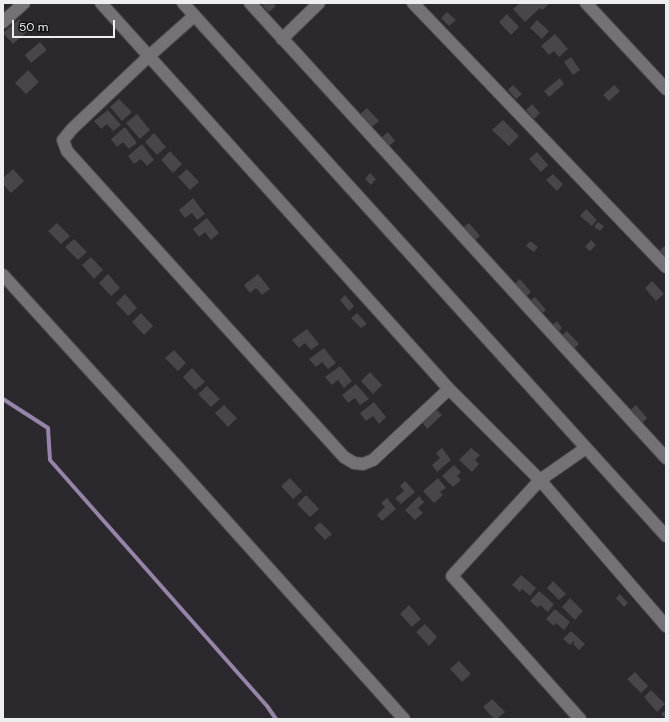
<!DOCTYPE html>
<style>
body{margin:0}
#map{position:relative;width:669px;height:722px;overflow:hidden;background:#2b292d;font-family:"DM Sans",sans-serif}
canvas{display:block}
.frame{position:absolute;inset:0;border:4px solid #eeedf0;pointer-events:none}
.scale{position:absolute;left:12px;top:20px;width:103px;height:18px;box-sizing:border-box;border:2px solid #eeedf0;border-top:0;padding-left:5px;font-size:12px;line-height:14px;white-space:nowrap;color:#eeedf0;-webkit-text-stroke:3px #131214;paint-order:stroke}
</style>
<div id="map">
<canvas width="669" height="722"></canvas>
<div class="frame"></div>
<div class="scale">50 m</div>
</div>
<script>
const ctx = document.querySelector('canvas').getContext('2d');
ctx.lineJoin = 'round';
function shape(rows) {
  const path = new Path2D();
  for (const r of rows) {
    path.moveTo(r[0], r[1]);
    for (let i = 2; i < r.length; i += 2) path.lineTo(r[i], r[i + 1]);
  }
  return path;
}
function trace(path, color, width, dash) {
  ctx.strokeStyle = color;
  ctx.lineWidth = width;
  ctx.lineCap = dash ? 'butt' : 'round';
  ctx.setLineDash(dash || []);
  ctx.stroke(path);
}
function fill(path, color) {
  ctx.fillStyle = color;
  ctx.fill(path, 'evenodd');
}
const stream = shape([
 [3,399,48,428,50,460,267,706,276,719]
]);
const building = shape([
 [265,3,273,3,276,6,269,12,262,5],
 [520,3,550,3,542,10,540,8,525,22,513,9],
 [447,12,456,20,449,26,441,18],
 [507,14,519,27,511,35,499,22],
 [19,19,29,30,13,44,3,33],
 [537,20,549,31,542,39,530,28],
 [555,34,568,49,559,57,554,51,549,55,541,46],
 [40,42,47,50,31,63,25,55],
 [571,57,580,70,573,75,564,62],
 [28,70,39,82,26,94,15,83],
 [560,78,564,84,549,97,544,91],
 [513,85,522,94,516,99,508,90],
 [614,85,620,91,609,101,603,95],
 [119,99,132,112,122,121,110,107],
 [532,104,540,113,534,119,526,110],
 [367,108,379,121,372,127,360,114],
 [108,110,121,125,113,131,107,124,101,129,94,121],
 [137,114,150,130,140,139,126,123],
 [503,120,519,136,509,146,492,130],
 [125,127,137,143,129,149,123,142,117,147,111,139],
 [388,132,395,141,388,147,381,138],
 [154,133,166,147,157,155,145,142],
 [142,144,154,160,147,166,141,159,134,164,128,156],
 [170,151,182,164,173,173,161,160],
 [537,152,548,165,541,172,529,159],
 [13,169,24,181,11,193,3,184,3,178],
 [187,169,199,182,190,190,178,177],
 [370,173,376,179,371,185,365,179],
 [553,174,563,184,557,191,546,180],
 [193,198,205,214,197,220,192,213,185,218,179,210],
 [586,209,597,220,592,226,580,216],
 [207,218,219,233,211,240,205,232,199,237,193,229],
 [598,222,604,226,600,231,594,227],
 [57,223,70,236,61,244,48,231],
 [469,223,480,236,473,242,461,229],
 [74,239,87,252,78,260,65,247],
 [591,240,596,245,590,251,585,247],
 [530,241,538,247,534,252,526,246],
 [666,245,666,258,660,250],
 [91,257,103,270,94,279,82,265],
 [108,274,120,288,111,296,99,283],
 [258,274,270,289,262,295,256,288,250,293,244,285],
 [520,279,531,292,524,299,512,286],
 [652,281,664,294,656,301,645,288],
 [125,294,137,308,128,316,116,303],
 [345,295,354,306,349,311,340,300],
 [535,297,546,310,539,316,527,303],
 [141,313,153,326,144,335,132,322],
 [357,313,367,324,361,328,351,318],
 [557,321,562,328,556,334,550,327],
 [307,329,319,344,311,350,305,343,299,348,292,340],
 [567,331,579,344,572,350,560,337],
 [324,348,336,363,328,369,322,362,316,367,309,359],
 [174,350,186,363,178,371,165,358],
 [340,366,352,381,344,388,338,380,332,385,325,377],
 [192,368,205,382,195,390,183,377],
 [370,372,382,385,373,394,361,381],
 [356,384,369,399,360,405,355,398,348,403,342,395],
 [207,386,220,399,211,407,198,394],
 [374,402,386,417,379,424,373,416,366,421,360,413],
 [224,405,237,418,228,427,215,413],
 [636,405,647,418,640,425,628,412],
 [436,409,442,415,427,429,422,422],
 [442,448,451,460,437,472,432,465,440,458,436,453],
 [471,448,480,455,475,460,479,464,472,472,459,460],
 [454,465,461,472,457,476,461,480,453,487,442,476],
 [290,478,302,491,293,499,281,486],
 [438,478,446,488,440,492,443,495,434,503,423,491],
 [405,481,415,492,401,504,395,498,404,491,400,486],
 [306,495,319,509,310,517,297,504],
 [419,496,424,502,418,508,423,513,415,520,405,510],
 [387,498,396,509,382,521,377,515,385,507,381,503],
 [320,522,332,534,325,540,314,528],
 [521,575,536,588,530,596,522,589,520,592,512,585],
 [553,581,566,594,559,600,547,588],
 [539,591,554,604,548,612,540,605,538,608,530,601],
 [620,594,628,603,624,607,616,598],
 [570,598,583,611,575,620,562,607],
 [409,605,421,619,412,627,400,614],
 [555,609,570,622,564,630,556,623,554,626,546,619],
 [425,624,437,637,429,646,416,632],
 [571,631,585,644,579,650,573,644,575,642,574,641,570,645,563,639],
 [459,661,471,674,462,682,450,669],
 [635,672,648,686,641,693,627,679],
 [651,690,665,704,657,712,644,697],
 [492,699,505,712,497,719,494,719,483,707],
 [666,710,666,719,661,714]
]);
const minor = shape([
 [101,3,449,389,540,480,666,626],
 [183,3,666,536],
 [250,3,666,458],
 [413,3,666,267],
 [586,3,666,89],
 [194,16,149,56,72,129,63,140,67,151,344,457,354,463,363,464,373,460,449,389],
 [3,22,24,3],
 [282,39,319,3],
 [3,275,175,464,404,719],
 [580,719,452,576,540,480,586,448]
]);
trace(stream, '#9685a9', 4);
fill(building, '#48464a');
trace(minor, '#48474a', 14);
trace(minor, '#747277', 12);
</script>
